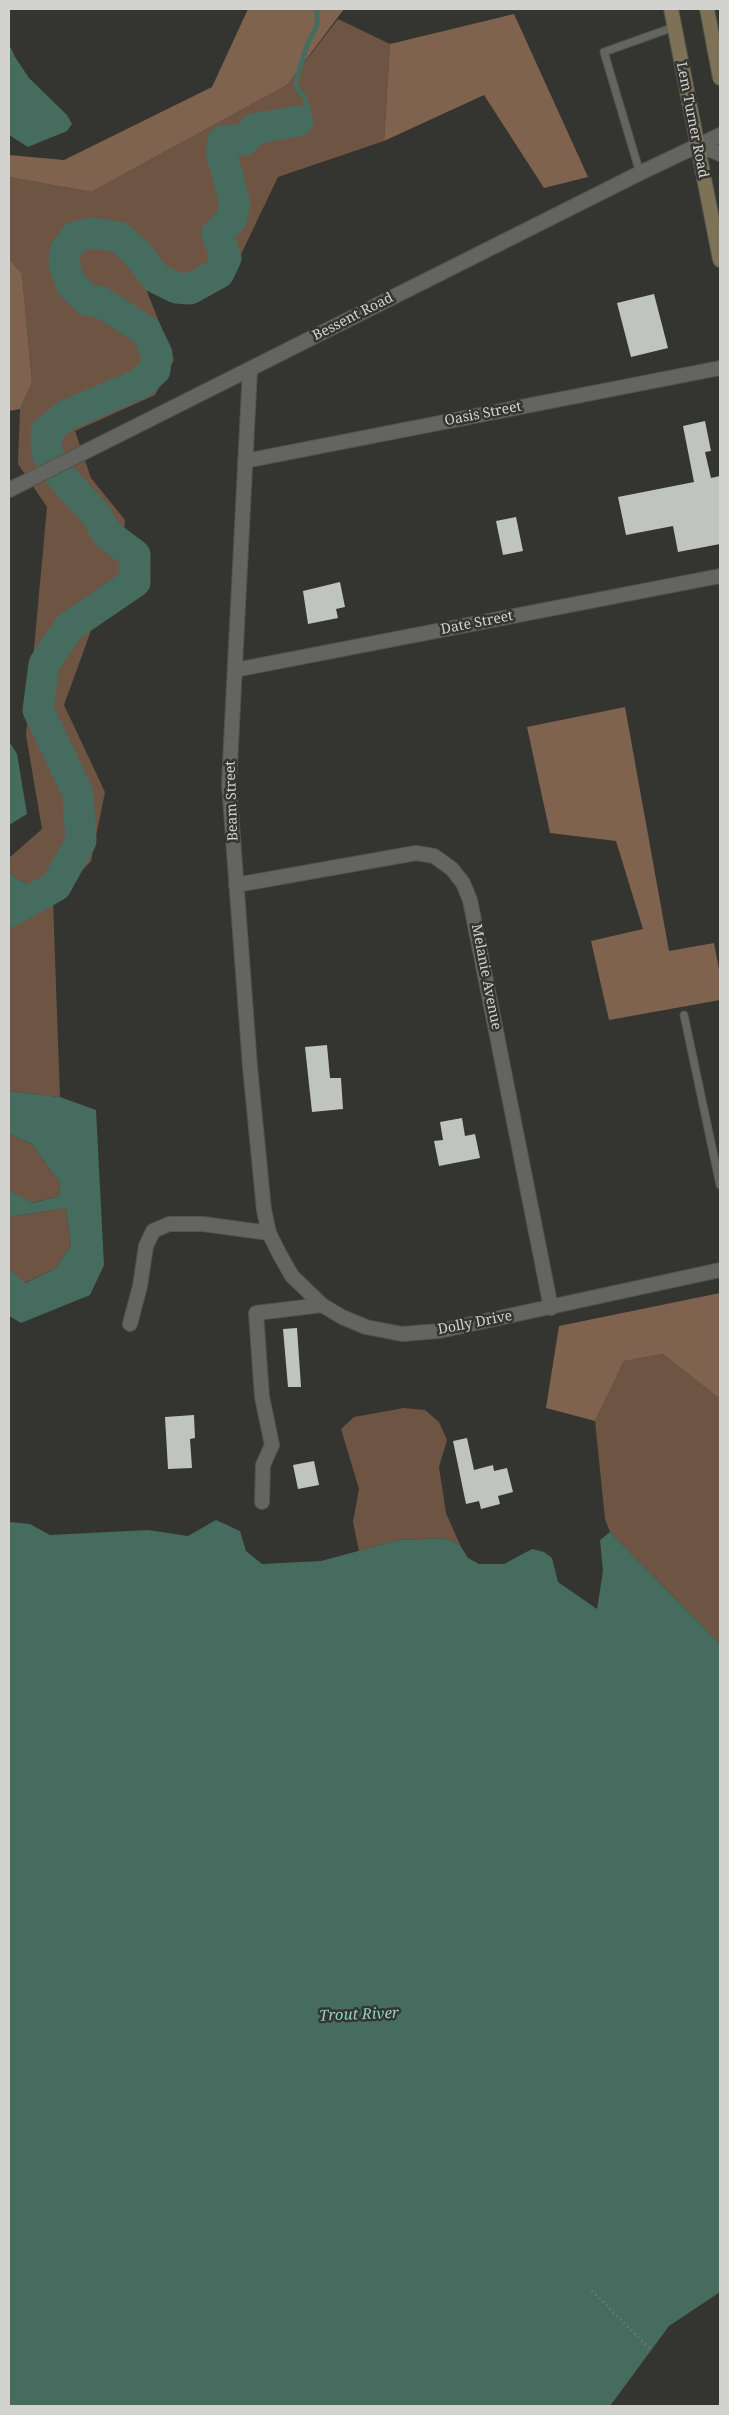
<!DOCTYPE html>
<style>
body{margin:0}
#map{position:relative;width:729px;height:2415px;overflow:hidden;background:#343430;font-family:"Noto Serif",serif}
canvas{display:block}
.frame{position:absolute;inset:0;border:10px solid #d2d2cf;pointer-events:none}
</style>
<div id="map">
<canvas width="729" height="2415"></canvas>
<div class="frame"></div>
</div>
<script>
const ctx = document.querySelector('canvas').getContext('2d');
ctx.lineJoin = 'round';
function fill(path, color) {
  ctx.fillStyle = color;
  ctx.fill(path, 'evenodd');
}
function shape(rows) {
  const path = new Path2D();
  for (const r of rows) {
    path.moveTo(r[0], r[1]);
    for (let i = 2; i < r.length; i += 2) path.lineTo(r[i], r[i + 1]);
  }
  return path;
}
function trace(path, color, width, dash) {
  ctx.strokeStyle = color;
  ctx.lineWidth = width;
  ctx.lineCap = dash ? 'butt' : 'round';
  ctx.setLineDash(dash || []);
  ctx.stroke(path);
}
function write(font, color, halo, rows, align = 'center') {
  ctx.font = font + ' "Noto Serif",serif';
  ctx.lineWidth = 5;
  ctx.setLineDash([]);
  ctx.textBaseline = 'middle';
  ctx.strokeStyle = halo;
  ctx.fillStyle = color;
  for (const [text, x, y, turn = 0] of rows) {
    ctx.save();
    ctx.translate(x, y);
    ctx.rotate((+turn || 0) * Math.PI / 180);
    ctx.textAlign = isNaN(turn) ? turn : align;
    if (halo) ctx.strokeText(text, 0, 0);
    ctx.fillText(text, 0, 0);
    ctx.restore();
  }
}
const green = shape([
 [338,19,390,44,384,141,278,177,233,271,194,299,146,289,174,360,155,395,75,431,91,478,125,520,124,534,150,566,143,592,93,625,64,705,105,792,91,861,53,901,60,1097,9,1091,9,926,53,901,9,873,9,858,42,829,26,735,47,507,18,464,20,409,32,382,22,274,9,259,9,177,91,192,287,85],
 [9,1134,32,1144,60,1183,59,1196,32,1203,9,1190],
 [66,1208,71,1245,56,1268,24,1283,9,1269,9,1217],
 [663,1354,720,1399,720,1644,610,1532,605,1519,595,1421,624,1361],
 [404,1408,425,1410,439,1422,447,1440,439,1467,446,1513,460,1545,444,1538,399,1540,359,1551,353,1522,359,1489,341,1429,354,1417]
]);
const forest = shape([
 [248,9,344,9,287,85,91,192,9,177,9,155,64,160,212,87],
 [514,14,588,177,544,188,484,95,384,141,390,44],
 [9,259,22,274,32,382,20,409,9,411],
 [625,707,669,951,714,943,720,975,720,1000,609,1020,591,941,643,929,616,841,550,833,527,727],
 [720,1293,720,1399,663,1354,624,1361,595,1421,546,1408,559,1326]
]);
const water = shape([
 [9,44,15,57,29,78,67,115,72,124,67,131,28,147,9,135],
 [9,741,17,754,27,814,9,825],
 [9,873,53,901,9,926],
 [9,1091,60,1097,96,1110,104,1265,90,1295,21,1323,9,1316,9,1269,25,1283,56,1268,71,1245,66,1208,9,1217,9,1190,33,1203,59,1196,60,1183,32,1144,9,1134],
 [216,1520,240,1531,246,1551,262,1564,321,1561,399,1540,444,1538,460,1545,468,1558,479,1564,504,1564,532,1549,544,1552,552,1558,558,1582,597,1609,603,1571,600,1540,610,1532,720,1644,720,2292,669,2326,610,2406,9,2406,9,1522,30,1524,50,1535,148,1530,188,1536]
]);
const stream = shape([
 [298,121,305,118,309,111,304,96,297,89,296,81,307,45,317,25,317,9]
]);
const river = shape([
 [9,912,56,886,81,841,78,793,38,710,44,664,69,627,135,582,135,555,107,534,94,512,64,480,47,453,46,432,65,416,141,383,155,370,157,354,146,331,99,301,88,301,71,284,64,265,65,251,75,237,92,233,119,237,137,253,156,278,176,288,190,289,219,273,226,258,217,234,231,220,235,203,221,152,223,141,244,140,254,129,298,121]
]);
const building = shape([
 [654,294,668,348,631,357,617,303],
 [705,421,711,451,705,452,711,478,720,476,720,544,678,552,673,526,626,535,618,497,694,482,683,426],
 [516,517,523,551,503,555,496,521],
 [340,582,345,607,336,609,338,618,308,624,303,591],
 [327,1045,330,1078,341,1078,343,1109,312,1112,305,1047],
 [462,1118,465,1136,475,1134,480,1158,439,1166,434,1141,443,1140,440,1122],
 [297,1328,301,1387,288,1387,283,1329],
 [194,1415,195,1438,190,1439,192,1468,168,1469,165,1417],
 [467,1438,474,1470,493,1465,494,1471,507,1468,513,1492,498,1496,500,1504,481,1509,479,1501,466,1504,453,1441],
 [314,1461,319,1485,298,1489,293,1465]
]);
const path = shape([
 [592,2291,651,2350]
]);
const service = shape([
 [640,173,604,52,674,27],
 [684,1015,720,1185]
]);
const minor = shape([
 [697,144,720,154],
 [250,369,229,784,250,1067,264,1210,269,1233,280,1255,292,1276,322,1305,342,1317,366,1327,402,1334,439,1331,720,1270],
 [245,461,720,368],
 [9,490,640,173,720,135],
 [235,670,720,576],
 [236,885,416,853,434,856,452,869,463,883,470,900,551,1308],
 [130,1324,140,1286,146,1246,153,1231,169,1224,203,1224,269,1233],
 [262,1502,263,1465,272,1445,262,1397,256,1313,322,1305]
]);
const secondary = shape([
 [671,9,720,260],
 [707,9,720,78]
]);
const streetNames = [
 ["Lem Turner Road",692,120,79],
 ["Bessent Road",353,317,-27],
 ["Oasis Street",483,414,-11],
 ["Date Street",477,623,-11],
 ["Beam Street",232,801,-92],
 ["Melanie Avenue",486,977,79],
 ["Dolly Drive",475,1323,-11]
];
const waterNames = [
 ["Trout River",359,2015,-2]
];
fill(green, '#6e5543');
fill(forest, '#80634e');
fill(water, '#456c5f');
trace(stream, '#456c5f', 5);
trace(river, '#456c5f', 31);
fill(building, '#c0c4bf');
trace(service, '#52534f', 9);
trace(minor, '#52534f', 16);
trace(secondary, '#52534f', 16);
trace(path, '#7d7d7a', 3, [1, 4]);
trace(service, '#646560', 7);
trace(minor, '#646560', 14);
trace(secondary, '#7d7255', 14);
write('14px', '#d2d2cf', '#343430', streetNames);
write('italic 15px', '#8fd6bf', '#343430', waterNames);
</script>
